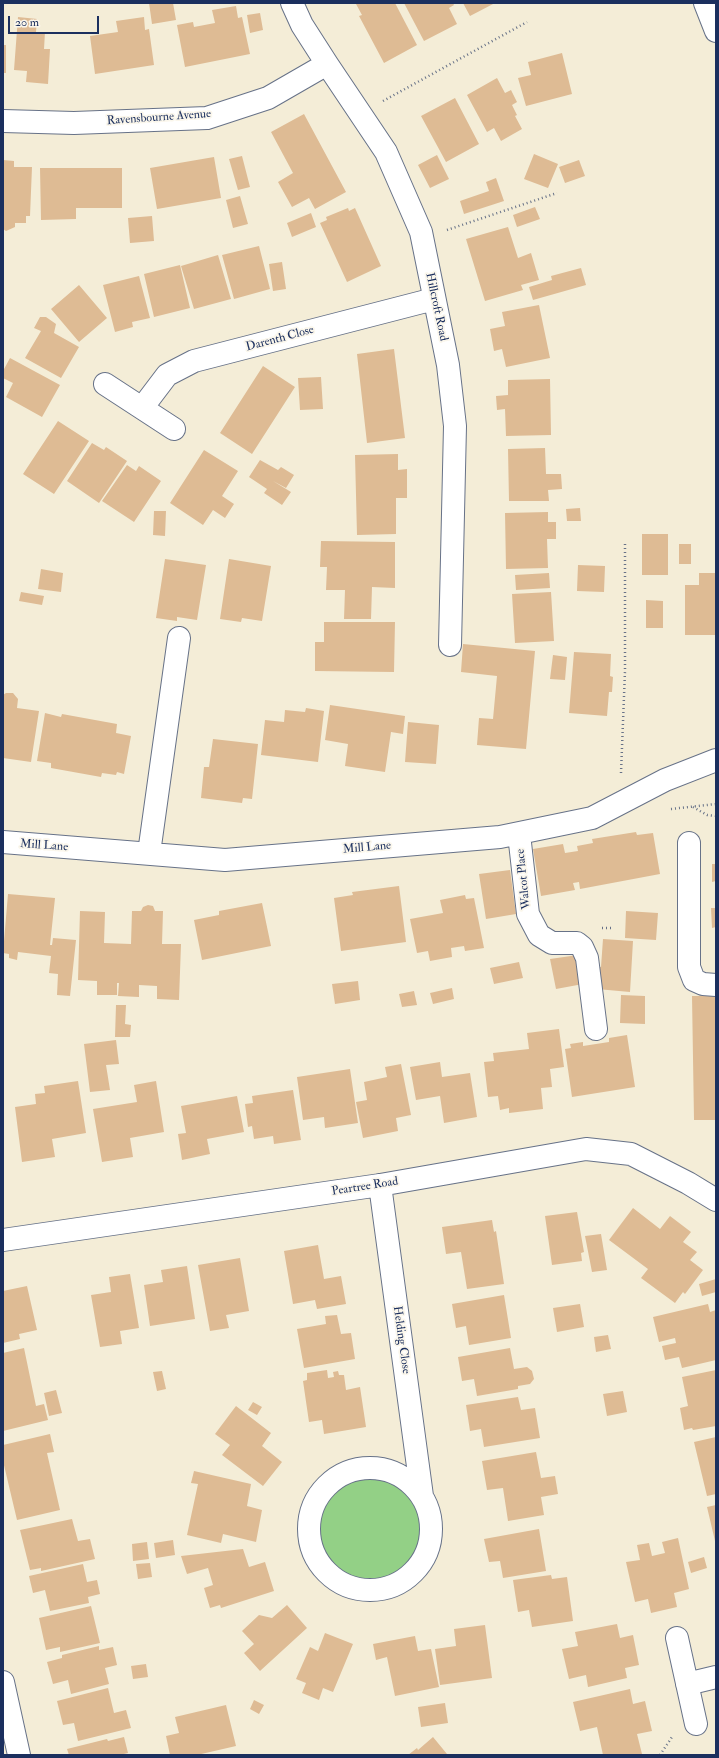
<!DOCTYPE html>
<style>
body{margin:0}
#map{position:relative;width:719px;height:1758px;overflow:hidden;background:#f4edd7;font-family:"IM FELL Double Pica",serif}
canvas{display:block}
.frame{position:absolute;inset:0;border:4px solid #1b2f5e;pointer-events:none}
.scale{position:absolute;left:8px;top:16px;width:91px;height:18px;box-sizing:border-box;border:2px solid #1b2f5e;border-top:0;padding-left:5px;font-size:12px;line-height:14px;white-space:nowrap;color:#1b2f5e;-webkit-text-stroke:3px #fbf7ec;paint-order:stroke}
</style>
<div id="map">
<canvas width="719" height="1758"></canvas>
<div class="frame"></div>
<div class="scale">20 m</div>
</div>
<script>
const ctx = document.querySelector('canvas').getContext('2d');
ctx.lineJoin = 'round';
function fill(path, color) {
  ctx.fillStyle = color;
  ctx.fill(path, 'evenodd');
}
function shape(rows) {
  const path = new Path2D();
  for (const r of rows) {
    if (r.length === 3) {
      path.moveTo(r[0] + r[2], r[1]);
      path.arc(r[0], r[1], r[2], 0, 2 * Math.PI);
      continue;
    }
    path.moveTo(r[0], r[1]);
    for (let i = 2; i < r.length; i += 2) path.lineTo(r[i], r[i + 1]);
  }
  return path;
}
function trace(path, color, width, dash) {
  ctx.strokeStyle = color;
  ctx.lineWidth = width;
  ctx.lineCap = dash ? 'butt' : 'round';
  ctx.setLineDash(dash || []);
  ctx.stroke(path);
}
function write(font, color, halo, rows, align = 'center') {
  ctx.font = font + ' "IM FELL Double Pica",serif';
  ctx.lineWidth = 3.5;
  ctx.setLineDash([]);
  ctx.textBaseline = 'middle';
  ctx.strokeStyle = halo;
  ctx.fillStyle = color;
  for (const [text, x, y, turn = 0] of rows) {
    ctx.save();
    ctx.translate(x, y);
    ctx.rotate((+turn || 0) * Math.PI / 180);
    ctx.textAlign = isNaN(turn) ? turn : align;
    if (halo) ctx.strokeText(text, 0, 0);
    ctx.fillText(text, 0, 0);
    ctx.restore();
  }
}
const green = shape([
 [370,1529,61]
]);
const building = shape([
 [149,3,173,3,176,20,152,24],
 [358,3,395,3,417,45,384,63,359,16,362,15,356,4],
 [404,3,453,3,454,5,449,8,457,24,424,41],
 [463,3,495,3,470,16],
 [236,6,238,18,242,17,250,54,185,67,177,25,193,22,194,27,215,23,212,10],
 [260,13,263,30,250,33,247,15],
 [18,17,37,19,36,32,45,32,44,49,50,49,48,84,26,82,27,71,14,70],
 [144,17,145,30,149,29,154,65,95,74,90,36,118,32,116,21],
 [3,45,6,45,6,73,3,73],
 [562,53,572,94,526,106,518,78,531,75,528,62],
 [497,78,505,93,511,90,517,102,512,105,517,115,515,116,522,129,501,141,494,128,487,132,467,95],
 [455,98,479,144,446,162,421,116],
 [304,114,346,192,315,209,309,198,292,207,278,182,293,173,271,132],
 [534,154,558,164,548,188,524,179],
 [437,155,449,179,430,188,418,165],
 [242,156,250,187,238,190,229,159],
 [214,157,221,198,157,209,150,168],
 [3,160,14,161,14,167,32,167,30,216,26,216,26,223,15,223,15,227,6,231,3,229],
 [579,160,585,176,565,183,559,167],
 [40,168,122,168,122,208,76,208,76,219,41,220],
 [496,178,504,201,464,214,460,201,489,191,486,182],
 [240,196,248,224,233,228,226,200],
 [535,207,540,219,517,227,513,215],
 [348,208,349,211,355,208,381,266,347,282,320,223,327,220,326,217],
 [311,213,316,227,292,237,287,223],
 [152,216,154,241,130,243,128,218],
 [508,227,518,258,531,253,539,280,521,285,523,290,485,301,466,239],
 [259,246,270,289,234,299,222,255],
 [218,255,231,299,194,309,181,266],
 [282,262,286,289,273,291,269,264],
 [180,265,190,308,154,317,144,274],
 [581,268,586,285,533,300,529,287,552,280,551,276],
 [139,276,150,318,132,322,133,327,115,332,103,285],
 [79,285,107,318,79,342,51,309],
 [539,305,550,358,506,367,502,349,494,351,490,329,505,326,502,312],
 [40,317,46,317,56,324,54,333,79,347,61,378,25,358,41,331,34,328],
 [394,349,405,438,367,443,357,354],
 [10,358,60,385,42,417,6,397,13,383,3,378,3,371],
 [263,366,295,387,252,454,220,433],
 [321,377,323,409,300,410,298,378],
 [550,379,551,435,506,436,505,409,497,410,496,396,508,395,508,380],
 [58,421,89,441,54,494,23,474],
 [92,443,104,450,106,447,127,461,99,503,67,481],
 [545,448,546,474,561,474,562,489,548,490,549,501,509,501,508,449],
 [204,450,238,471,222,496,234,504,225,518,213,510,203,525,170,503],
 [398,454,398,470,407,469,407,498,396,498,396,534,357,535,355,455],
 [260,460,278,470,281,467,294,475,286,488,273,481,291,492,282,505,264,493,267,489,249,477],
 [127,465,136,471,139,466,161,481,134,522,102,501],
 [580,508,581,521,567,521,566,509],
 [154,511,166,511,165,536,153,535],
 [548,512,548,522,556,522,556,539,547,539,548,568,506,569,505,513],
 [642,534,668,534,668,575,642,575],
 [321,541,395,542,395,588,372,587,371,619,344,619,345,590,326,590,327,567,320,567],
 [679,544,691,544,691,564,679,564],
 [165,559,206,565,197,620,177,617,177,621,156,618],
 [229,559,271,566,262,621,242,618,241,622,220,619],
 [578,565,605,566,604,592,577,591],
 [41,569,63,573,61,592,38,589],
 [549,573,550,588,516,590,515,575],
 [699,573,716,573,716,635,685,635,685,585,699,585],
 [21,592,44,596,42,605,19,601],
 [551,592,554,641,515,643,512,594],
 [646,600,663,601,663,628,646,628],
 [324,622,395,622,394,672,315,671,315,642,324,642],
 [463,644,535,651,526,749,477,745,479,718,493,719,497,676,461,672],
 [574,652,611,654,610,676,613,677,612,692,609,692,607,716,569,713],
 [553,655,567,657,565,680,550,679],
 [6,693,13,693,18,699,17,708,39,711,31,762,3,758,3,695],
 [330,705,405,716,403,734,391,732,385,772,345,766,348,744,325,740],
 [306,708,324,711,318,762,261,755,265,720,284,722,285,710,305,712],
 [45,713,61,717,62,714,117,724,116,733,131,736,124,774,117,772,116,775,102,773,101,777,51,768,51,763,37,761],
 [408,722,439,725,436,764,405,762],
 [213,739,258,744,252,799,243,798,242,803,201,798,204,767,209,767],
 [636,832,637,835,653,833,660,874,580,889,579,882,573,883,575,890,541,896,533,849,563,844,565,853,578,851,577,846,593,843,592,839],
 [712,864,716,864,716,881,712,882],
 [510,870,516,914,486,919,479,874],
 [399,886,406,942,341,951,334,898,353,895,352,892],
 [8,894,55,898,50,945,52,945,53,938,76,940,70,996,57,995,58,974,49,973,51,956,18,952,17,960,9,958,9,954,3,953],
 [465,895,466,899,474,898,484,948,465,951,464,946,451,948,452,957,430,961,428,951,417,953,410,919,443,913,440,900],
 [262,903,271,946,202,960,194,920,219,915,219,911],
 [148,905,153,906,155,911,163,911,162,944,181,944,179,1000,157,999,157,986,139,985,139,997,118,996,119,983,117,983,117,995,97,995,97,981,78,980,80,911,105,912,104,943,131,944,132,911,141,911,143,907],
 [711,908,716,908,716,927,712,928],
 [626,911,658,913,656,940,625,938],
 [603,939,633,941,630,992,597,989,598,967,601,967],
 [578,955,583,984,556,989,550,959],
 [519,962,523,978,494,984,490,968],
 [358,981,360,1000,335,1004,332,984],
 [452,988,454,999,433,1004,430,993],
 [414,991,417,1005,402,1007,399,994],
 [621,995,645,996,645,1024,620,1023],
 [692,996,716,996,716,1120,694,1120],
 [116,1005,126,1005,125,1024,131,1025,130,1037,115,1037],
 [559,1029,564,1067,550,1069,552,1087,541,1088,543,1109,509,1113,509,1108,500,1110,498,1096,488,1097,484,1062,494,1061,493,1053,529,1049,527,1033],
 [627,1035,635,1087,572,1097,565,1049,571,1048,570,1044,583,1042,583,1046,609,1042,609,1038],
 [116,1040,119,1064,106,1065,110,1090,90,1092,84,1044],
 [440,1062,442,1077,470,1073,477,1117,444,1123,440,1096,416,1100,410,1067],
 [401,1064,411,1115,396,1118,398,1131,363,1138,356,1102,367,1100,364,1082,387,1077,385,1067],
 [350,1069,358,1123,325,1128,324,1117,303,1120,297,1077],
 [78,1081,86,1133,52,1139,55,1157,22,1162,15,1107,36,1104,35,1094,45,1093,44,1086],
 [156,1081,164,1132,130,1138,133,1157,102,1162,93,1109,137,1102,134,1085],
 [293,1090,301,1140,274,1144,273,1136,254,1139,252,1126,248,1127,245,1104,253,1103,252,1096],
 [237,1096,244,1132,207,1139,210,1154,182,1160,178,1134,186,1133,181,1106],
 [633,1208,660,1229,670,1216,691,1232,683,1242,697,1252,690,1260,703,1270,685,1294,683,1292,675,1303,641,1278,648,1269,609,1240],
 [577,1212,584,1252,581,1253,582,1261,552,1265,545,1216],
 [492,1220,494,1232,496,1231,504,1284,467,1289,461,1252,446,1254,442,1227],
 [601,1234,607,1270,592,1272,585,1236],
 [318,1245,324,1279,341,1276,346,1304,317,1309,315,1300,293,1304,284,1251],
 [240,1258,249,1311,226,1315,229,1328,210,1331,198,1265],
 [187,1266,195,1319,150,1326,144,1285,163,1282,161,1270],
 [130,1274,139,1328,120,1331,122,1344,100,1347,91,1295,111,1292,109,1277],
 [716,1279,716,1292,702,1296,699,1284],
 [27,1286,37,1330,19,1334,20,1339,3,1343,3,1291],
 [504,1295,511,1338,469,1345,466,1326,456,1328,452,1304],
 [580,1304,584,1327,557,1332,553,1308],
 [708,1304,710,1312,716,1310,716,1360,682,1368,679,1357,665,1360,662,1346,676,1343,675,1338,659,1342,653,1317],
 [337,1315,341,1334,351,1333,355,1359,304,1368,297,1329,326,1324,325,1316],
 [608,1335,611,1349,596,1352,594,1337],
 [24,1348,36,1406,44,1404,48,1420,3,1431,3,1353],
 [510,1348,514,1369,527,1367,532,1371,534,1379,530,1384,518,1386,518,1389,477,1396,474,1379,462,1381,458,1357],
 [327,1370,328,1378,334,1377,333,1372,338,1371,339,1375,344,1375,346,1390,360,1387,366,1427,324,1434,322,1420,309,1422,303,1381,307,1380,307,1373],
 [716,1370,716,1426,693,1430,692,1428,684,1430,680,1408,688,1406,682,1377],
 [162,1371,166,1389,157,1391,153,1372],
 [56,1390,62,1413,49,1416,44,1393],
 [623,1391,627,1412,607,1416,603,1394],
 [518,1397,521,1410,535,1408,540,1438,484,1447,481,1429,470,1431,466,1405],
 [253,1402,262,1407,257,1415,248,1410],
 [236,1406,271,1433,262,1446,282,1462,263,1486,222,1455,230,1445,215,1434],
 [50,1434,54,1452,47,1453,60,1510,17,1520,3,1461,3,1445],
 [716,1437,716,1494,707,1496,694,1442],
 [536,1452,541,1478,555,1476,558,1494,541,1497,544,1515,508,1521,503,1488,487,1490,482,1461],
 [194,1471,251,1484,247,1506,262,1510,256,1542,223,1534,221,1543,187,1535,198,1484,191,1483],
 [716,1505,716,1541,715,1541,707,1507],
 [72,1519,78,1541,90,1539,95,1559,41,1571,41,1568,30,1570,20,1530],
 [539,1529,546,1571,503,1578,500,1561,489,1562,484,1539],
 [678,1538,689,1589,674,1593,677,1607,651,1613,648,1599,635,1602,626,1562,640,1560,637,1545,649,1543,652,1556,665,1553,662,1542],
 [173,1540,175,1555,156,1558,154,1543],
 [147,1542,149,1559,133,1561,132,1544],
 [243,1549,249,1567,265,1562,274,1591,221,1608,220,1605,210,1608,204,1588,213,1585,208,1568,187,1574,181,1556],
 [704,1557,707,1568,691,1573,688,1562],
 [150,1563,152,1577,138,1579,136,1564],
 [83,1564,87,1582,97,1580,100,1594,88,1597,89,1603,50,1611,45,1590,33,1593,29,1576],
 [551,1575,552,1579,567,1577,573,1621,532,1627,529,1610,518,1612,513,1580],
 [287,1605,307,1628,260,1671,244,1653,254,1644,242,1631,259,1615,272,1618],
 [91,1606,100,1643,60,1652,60,1647,46,1650,39,1618],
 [617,1624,620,1638,633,1635,639,1665,625,1668,627,1678,588,1687,586,1675,569,1679,562,1649,578,1646,575,1632],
 [485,1625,492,1678,440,1685,435,1649,456,1646,454,1629],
 [325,1633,353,1644,333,1692,323,1688,319,1700,302,1693,306,1683,296,1679,310,1647,318,1651],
 [415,1636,418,1651,431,1649,439,1687,395,1696,387,1657,376,1660,373,1644],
 [99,1646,99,1650,113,1647,117,1665,105,1668,109,1684,71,1694,68,1680,53,1684,47,1662,62,1658,62,1655],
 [146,1664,148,1677,133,1679,131,1666],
 [108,1688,114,1713,126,1710,131,1728,78,1741,74,1723,63,1725,57,1701],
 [630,1689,633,1704,645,1701,652,1731,637,1734,642,1754,603,1755,597,1727,580,1731,573,1702],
 [254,1700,264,1705,259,1714,250,1709],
 [445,1703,448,1723,421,1727,418,1707],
 [226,1705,236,1746,197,1755,170,1755,166,1736,179,1733,175,1717],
 [124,1737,128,1753,120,1755,69,1755,67,1749,107,1739,108,1741],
 [433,1737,447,1754,446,1755,408,1755,417,1748,418,1750]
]);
const path = shape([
 [383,101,527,22],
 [447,230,557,193],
 [621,773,625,671,625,544],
 [693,807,707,815,716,816],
 [671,809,716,804],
 [602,928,611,928],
 [660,1755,672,1737]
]);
const minor = shape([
 [292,3,302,25,327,64,386,152,421,232,448,365,455,426,450,645],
 [3,121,74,123,207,118,268,98,327,64],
 [105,384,174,429],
 [142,408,167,375,194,361,434,299],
 [519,834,528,914,539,935,552,943,577,943,582,947,587,958,596,1029],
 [3,842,225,860,500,837,592,818,665,780,716,760],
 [689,843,689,967,694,980,703,984,716,985],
 [149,853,179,638],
 [380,1185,422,1496],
 [3,1240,380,1185,586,1149,631,1154,688,1183,716,1200],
 [370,1529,61],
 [677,1638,696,1724],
 [3,1682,19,1755],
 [687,1684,716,1677]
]);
const highway = shape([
 [705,3,716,31]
]);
const streetNames = [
 ["Ravensbourne Avenue",159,118,-4],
 ["Hillcroft Road",436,307,78],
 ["Darenth Close",280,339,-15],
 ["Mill Lane",44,846,4],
 ["Mill Lane",367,848,-5],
 ["Walcot Place",524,879,-96],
 ["Peartree Road",365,1187,-9],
 ["Helding Close",401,1340,82]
];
fill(green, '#93d086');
fill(building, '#debb94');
trace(minor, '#677288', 24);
trace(highway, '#677288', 24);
trace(path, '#677288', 2.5, [1, 3]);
trace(minor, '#fff', 22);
trace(highway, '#fff', 22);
write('12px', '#1b2f5e', '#fbf7ec', streetNames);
</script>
